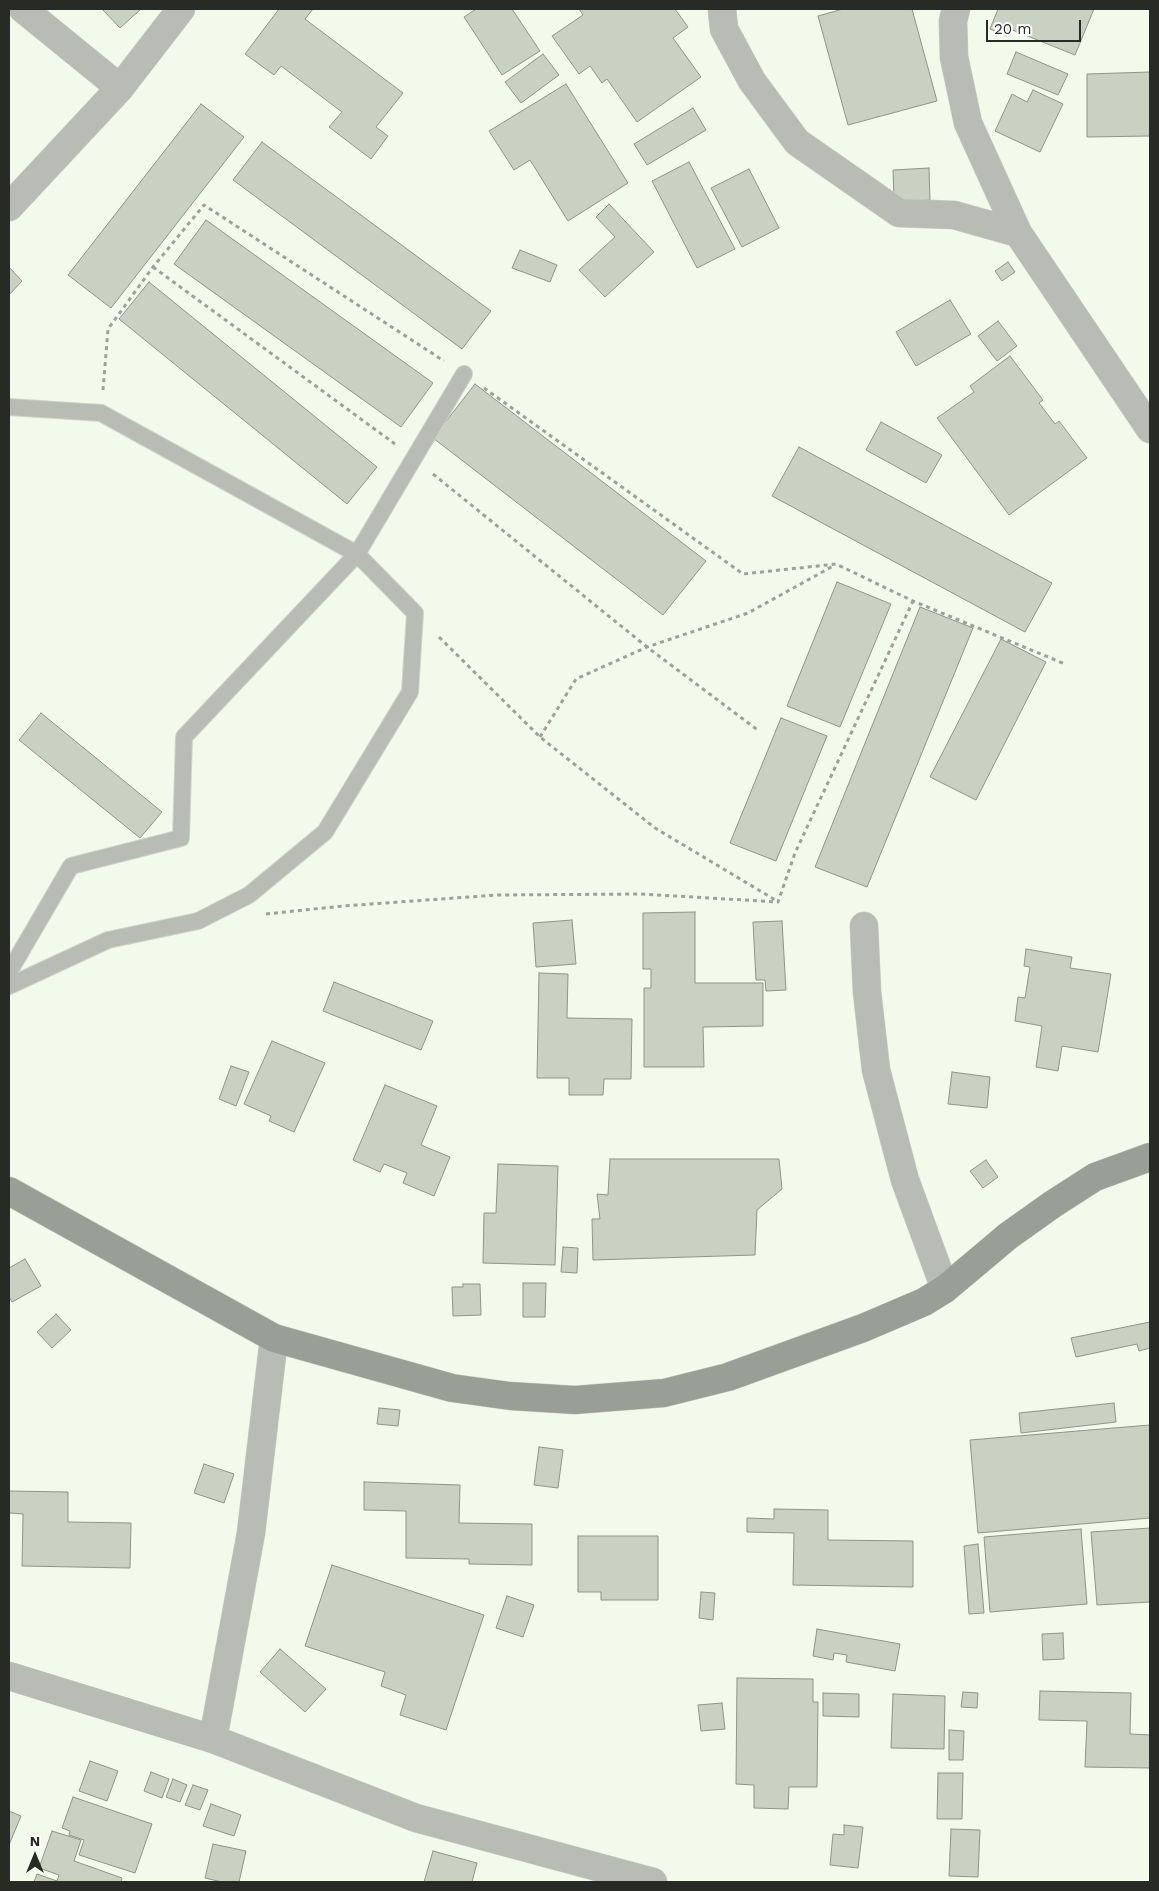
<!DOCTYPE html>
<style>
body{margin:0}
#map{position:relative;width:1159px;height:1891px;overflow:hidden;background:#f2faec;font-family:"Work Sans",sans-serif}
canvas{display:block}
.frame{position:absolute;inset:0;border:10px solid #272a25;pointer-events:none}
.north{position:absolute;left:10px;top:1831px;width:50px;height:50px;-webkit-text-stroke:4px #fff;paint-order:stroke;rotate:0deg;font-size:14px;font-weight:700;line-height:20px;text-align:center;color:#272a25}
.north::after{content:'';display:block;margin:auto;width:18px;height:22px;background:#272a25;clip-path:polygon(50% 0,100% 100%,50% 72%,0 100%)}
.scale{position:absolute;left:986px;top:20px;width:95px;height:22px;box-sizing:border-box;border:2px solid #272a25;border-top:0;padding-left:6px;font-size:15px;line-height:18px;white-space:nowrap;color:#272a25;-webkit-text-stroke:4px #fff;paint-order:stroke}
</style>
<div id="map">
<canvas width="1159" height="1891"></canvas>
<div class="frame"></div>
<div class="north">N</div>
<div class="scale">20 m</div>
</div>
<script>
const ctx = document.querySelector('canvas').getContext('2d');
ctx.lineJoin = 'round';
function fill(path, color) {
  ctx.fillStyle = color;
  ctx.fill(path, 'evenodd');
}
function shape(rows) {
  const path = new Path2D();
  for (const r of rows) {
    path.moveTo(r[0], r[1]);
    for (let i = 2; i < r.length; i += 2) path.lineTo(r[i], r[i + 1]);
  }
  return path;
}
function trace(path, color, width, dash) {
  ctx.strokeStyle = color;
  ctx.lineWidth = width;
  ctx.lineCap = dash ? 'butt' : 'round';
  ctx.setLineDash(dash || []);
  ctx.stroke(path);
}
const building = shape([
 [102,9,141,9,120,28,102,9],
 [279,9,313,9,305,19,403,93,376,127,388,136,371,159,329,127,342,112,281,66,274,75,245,54,279,9],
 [476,9,512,9,540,51,502,75,464,17,476,9],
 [579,9,675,9,688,27,673,38,701,77,637,122,607,79,602,83,590,66,579,74,552,36,583,15,579,9],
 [843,9,912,9,937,101,848,125,818,16,843,9],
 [998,9,1094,9,1075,55,1010,29,1007,36,990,29,998,9],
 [1016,52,1068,74,1058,95,1007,74,1016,52],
 [543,54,559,75,521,103,505,82,543,54],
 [1150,72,1150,136,1087,137,1087,74,1150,72],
 [566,84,628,183,568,221,530,160,514,170,489,131,566,84],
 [1033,90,1063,104,1040,152,995,131,1012,94,1027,102,1033,90],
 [201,104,244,137,111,308,68,275,201,104],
 [693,108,706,130,647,165,634,144,693,108],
 [262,142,491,311,462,349,233,180,262,142],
 [689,162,735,249,697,268,652,181,689,162],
 [929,168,930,200,894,201,893,170,929,168],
 [749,169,779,228,742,247,711,188,749,169],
 [609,204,654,252,605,297,579,270,615,237,596,217,609,204],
 [206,220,433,383,401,427,174,264,206,220],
 [520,250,557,265,550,282,512,268,520,250],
 [1008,262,1015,272,1002,281,995,271,1008,262],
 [9,267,22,281,9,295,9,267],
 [149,282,377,467,347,504,119,319,149,282],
 [950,300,971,334,916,366,896,332,950,300],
 [998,321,1017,346,997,361,978,336,998,321],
 [1010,356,1043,400,1039,403,1055,424,1059,421,1087,458,1009,515,937,418,974,392,970,386,1010,356],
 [475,384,706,561,663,615,433,438,475,384],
 [881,422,942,455,926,483,866,450,881,422],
 [799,447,1052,583,1025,632,772,496,799,447],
 [837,582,891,604,840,727,787,706,837,582],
 [920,607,973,628,867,887,815,867,920,607],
 [1001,639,1046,662,976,800,930,777,1001,639],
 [41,713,162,812,140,838,19,740,41,713],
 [781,718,827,736,776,861,730,843,781,718],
 [695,912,695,983,763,983,763,1026,703,1027,704,1067,644,1067,644,988,651,988,651,969,643,969,643,913,695,912],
 [572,920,576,964,536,967,533,923,572,920],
 [782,921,786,990,766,991,765,980,756,980,753,922,782,921],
 [1026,949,1072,957,1070,968,1111,974,1098,1052,1062,1046,1058,1071,1036,1067,1042,1026,1015,1021,1018,997,1025,998,1030,967,1024,966,1026,949],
 [539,973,568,974,567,1018,632,1019,631,1079,604,1079,603,1095,569,1095,569,1078,537,1078,539,973],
 [334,982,433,1021,421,1050,323,1011,334,982],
 [272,1041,325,1063,294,1132,269,1121,271,1116,244,1104,272,1041],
 [231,1066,249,1072,236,1106,219,1099,231,1066],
 [952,1072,990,1077,987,1108,948,1104,952,1072],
 [385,1085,437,1106,421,1145,450,1157,434,1196,403,1183,407,1173,384,1164,380,1172,353,1160,385,1085],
 [610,1159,779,1159,782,1189,757,1210,755,1255,593,1260,592,1219,600,1219,597,1194,608,1195,610,1159],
 [986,1160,998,1177,983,1188,970,1171,986,1160],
 [498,1164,558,1166,555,1265,483,1263,484,1213,496,1213,498,1164],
 [563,1247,578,1248,577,1273,561,1272,563,1247],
 [25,1259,41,1286,12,1302,9,1297,9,1268,25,1259],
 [523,1283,546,1283,545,1317,523,1317,523,1283],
 [463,1284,480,1284,481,1315,453,1316,452,1287,463,1287,463,1284],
 [56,1314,71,1330,52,1348,37,1332,56,1314],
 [1150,1322,1150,1348,1139,1351,1137,1344,1076,1357,1071,1338,1150,1322],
 [1114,1403,1116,1422,1021,1433,1019,1413,1114,1403],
 [379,1408,400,1410,398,1426,377,1424,379,1408],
 [1150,1425,1150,1518,978,1533,970,1440,1150,1425],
 [539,1447,563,1450,558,1488,534,1485,539,1447],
 [204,1464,234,1474,224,1503,194,1493,204,1464],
 [364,1482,460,1485,459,1523,532,1524,532,1565,469,1564,469,1559,406,1558,406,1511,364,1510,364,1482],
 [9,1491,68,1492,68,1522,131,1523,130,1568,22,1566,23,1514,9,1513,9,1491],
 [774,1509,828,1510,828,1540,913,1541,913,1587,793,1585,794,1533,747,1532,747,1518,774,1519,774,1509],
 [1150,1528,1150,1602,1097,1605,1091,1532,1150,1528],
 [1081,1529,1087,1604,990,1612,984,1537,1081,1529],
 [578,1536,658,1536,658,1600,601,1600,601,1592,578,1592,578,1536],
 [978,1544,984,1613,969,1614,964,1546,978,1544],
 [332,1565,484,1615,446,1730,400,1715,406,1695,381,1686,385,1672,305,1646,332,1565],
 [701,1592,715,1593,713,1620,699,1618,701,1592],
 [507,1596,534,1605,523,1637,496,1628,507,1596],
 [817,1629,900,1644,895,1671,846,1662,847,1655,834,1653,833,1660,813,1656,817,1629],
 [1063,1633,1064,1659,1043,1660,1042,1634,1063,1633],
 [280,1649,326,1689,305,1712,260,1672,280,1649],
 [737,1678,813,1679,813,1702,818,1702,817,1787,789,1787,788,1809,754,1808,754,1785,736,1784,737,1678],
 [1040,1691,1131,1693,1130,1734,1150,1735,1150,1768,1085,1767,1087,1721,1039,1720,1040,1691],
 [963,1692,978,1693,977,1708,961,1707,963,1692],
 [823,1693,859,1694,859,1717,823,1716,823,1693],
 [893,1694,945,1696,944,1749,891,1748,893,1694],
 [722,1703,725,1729,701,1731,698,1705,722,1703],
 [949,1730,964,1731,963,1760,949,1760,949,1730],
 [90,1761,118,1771,107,1801,79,1791,90,1761],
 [151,1772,169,1779,162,1798,144,1791,151,1772],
 [938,1773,963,1773,962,1819,937,1819,938,1773],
 [173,1779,187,1785,180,1802,166,1797,173,1779],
 [193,1785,208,1790,200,1810,185,1805,193,1785],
 [73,1797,152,1824,135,1873,79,1855,84,1840,69,1835,70,1831,62,1828,73,1797],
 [211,1804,241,1815,234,1836,203,1826,211,1804],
 [9,1811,21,1816,9,1845,9,1811],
 [844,1825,863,1827,858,1868,830,1865,833,1834,844,1835,844,1825],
 [951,1829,980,1830,978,1877,949,1876,951,1829],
 [52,1831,81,1840,74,1861,122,1878,121,1882,34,1882,37,1874,57,1881,59,1875,39,1868,52,1831],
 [213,1844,246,1851,239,1882,222,1882,205,1878,213,1844],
 [433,1851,477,1863,472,1882,424,1882,433,1851]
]);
const path = shape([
 [153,267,395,444],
 [484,388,743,574,836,564,913,601,1065,664],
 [103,390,108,329,153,267,204,205,444,361],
 [433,474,647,647,759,731],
 [439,637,540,737,655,828,777,901],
 [540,737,576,679,647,647,748,613,835,565],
 [266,914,343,906,497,895,641,894,778,902,795,853,913,601]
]);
const lane = shape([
 [9,407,101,413,357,554,415,613,410,692,325,832,249,895,198,921,108,940,9,986],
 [9,972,71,866,181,838,184,737,357,554,464,374]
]);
const street = shape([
 [23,9,120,88],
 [722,9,724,29,752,81,797,142,899,213,954,215,1018,233,1150,429],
 [956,9,953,21,954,57,968,123,1018,233],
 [9,207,120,88,181,9],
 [864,926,867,992,876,1070,905,1180,945,1289],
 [9,1676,213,1739,416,1818,653,1882],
 [213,1739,251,1533,274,1338]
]);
const secondary = shape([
 [9,1191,274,1338,452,1388,510,1396,575,1400,664,1393,728,1377,863,1328,924,1302,945,1289,1008,1236,1053,1204,1095,1177,1150,1157]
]);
fill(building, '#c9d1c3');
trace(building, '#8e9588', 1);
trace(lane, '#cdd5c8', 18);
trace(street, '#cdd5c8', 29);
trace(secondary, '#cdd5c8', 29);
trace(path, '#9ca298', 3, [4, 4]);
trace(lane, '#b8bcb5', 16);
trace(street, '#b8bcb5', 28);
trace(secondary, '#999f96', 28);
</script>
